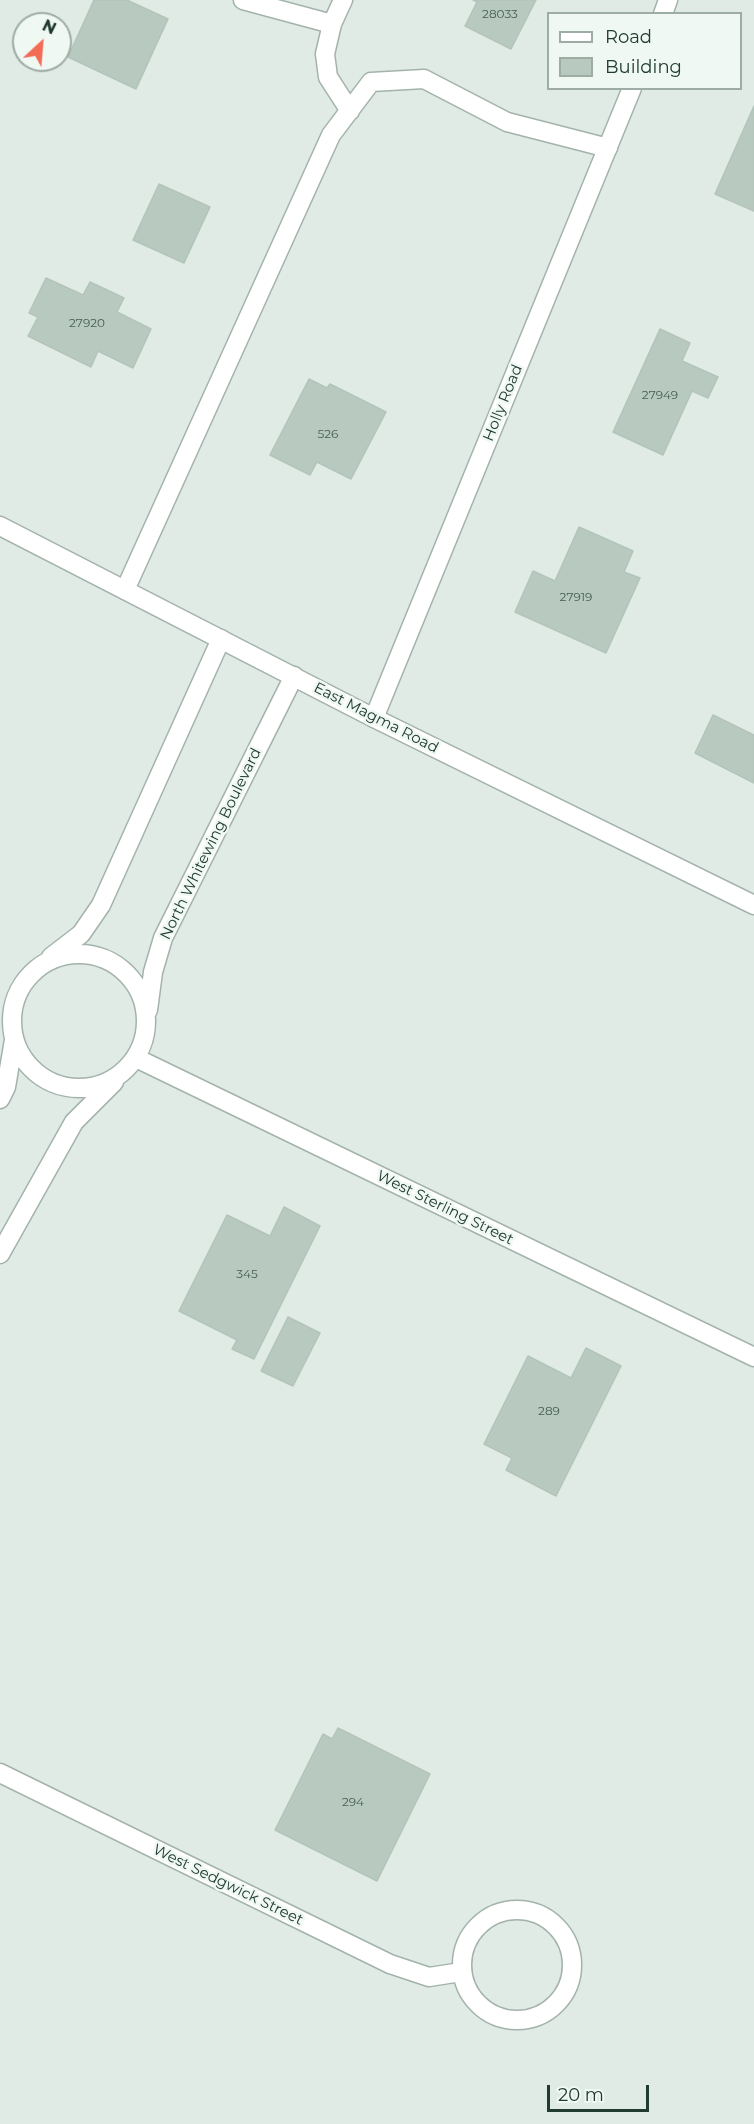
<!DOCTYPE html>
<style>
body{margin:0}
#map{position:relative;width:754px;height:2124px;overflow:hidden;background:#e0ebe5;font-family:Montserrat,sans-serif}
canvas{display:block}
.legend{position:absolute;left:547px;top:12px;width:195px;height:78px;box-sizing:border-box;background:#f0f8f3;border:2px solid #9daca5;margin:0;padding:8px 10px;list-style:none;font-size:18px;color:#213b31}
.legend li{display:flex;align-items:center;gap:12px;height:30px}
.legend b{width:30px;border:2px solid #9daca5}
.north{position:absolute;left:12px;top:12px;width:60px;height:60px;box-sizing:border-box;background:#f0f8f3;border:2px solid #9daca5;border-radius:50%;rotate:26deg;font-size:16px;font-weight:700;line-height:24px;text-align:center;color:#213b31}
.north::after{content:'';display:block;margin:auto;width:21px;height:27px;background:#f26c56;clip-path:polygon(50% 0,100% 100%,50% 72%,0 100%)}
.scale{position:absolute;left:547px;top:2085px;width:102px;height:27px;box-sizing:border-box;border:3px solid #213b31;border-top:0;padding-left:8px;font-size:18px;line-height:21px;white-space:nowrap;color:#213b31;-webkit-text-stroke:4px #f0f8f3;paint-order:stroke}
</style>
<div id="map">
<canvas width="754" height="2124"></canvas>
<ul class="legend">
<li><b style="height:8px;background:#fff"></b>Road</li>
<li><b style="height:16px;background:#b8c9c0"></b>Building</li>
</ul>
<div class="north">N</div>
<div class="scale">20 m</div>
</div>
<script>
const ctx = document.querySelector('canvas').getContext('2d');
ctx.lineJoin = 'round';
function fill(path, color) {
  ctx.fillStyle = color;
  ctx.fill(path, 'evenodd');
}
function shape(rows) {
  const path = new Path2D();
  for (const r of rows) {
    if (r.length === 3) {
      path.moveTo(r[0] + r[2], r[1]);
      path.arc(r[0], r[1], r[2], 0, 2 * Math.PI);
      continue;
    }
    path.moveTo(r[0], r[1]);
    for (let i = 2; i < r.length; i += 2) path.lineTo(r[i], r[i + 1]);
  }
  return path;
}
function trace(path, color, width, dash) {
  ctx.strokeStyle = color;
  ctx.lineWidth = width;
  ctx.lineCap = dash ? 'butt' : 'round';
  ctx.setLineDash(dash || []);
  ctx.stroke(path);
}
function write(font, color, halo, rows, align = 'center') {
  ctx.font = font + ' Montserrat,sans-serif';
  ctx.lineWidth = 5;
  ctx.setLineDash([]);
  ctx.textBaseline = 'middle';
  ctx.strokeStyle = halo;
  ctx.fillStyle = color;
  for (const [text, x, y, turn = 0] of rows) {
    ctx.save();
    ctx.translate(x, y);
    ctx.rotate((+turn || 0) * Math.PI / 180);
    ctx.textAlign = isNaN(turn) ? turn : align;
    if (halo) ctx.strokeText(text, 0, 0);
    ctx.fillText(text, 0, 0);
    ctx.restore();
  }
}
const building = shape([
 [94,0,127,0,168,19,136,89,68,57,94,0],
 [473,0,536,0,511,49,465,26,477,2,473,0],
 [754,106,754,211,715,194,754,106],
 [159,184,210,207,184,263,133,240,159,184],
 [46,278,83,295,90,282,124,298,117,312,151,329,133,368,98,351,91,367,28,336,38,317,29,313,46,278],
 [660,329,690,343,682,361,718,377,708,398,692,391,663,455,613,432,660,329],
 [309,379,327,388,330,384,386,412,351,479,317,462,310,475,270,455,309,379],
 [579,527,633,551,624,572,640,578,606,653,515,612,533,571,555,581,579,527],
 [713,715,754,735,754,783,695,753,713,715],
 [284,1207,320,1226,254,1359,232,1349,237,1340,179,1311,227,1215,270,1236,284,1207],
 [288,1317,320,1333,293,1386,261,1371,288,1317],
 [586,1348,621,1366,556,1496,506,1470,512,1458,484,1444,528,1356,571,1378,586,1348],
 [338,1728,430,1774,377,1881,275,1830,323,1734,332,1739,338,1728]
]);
const service = shape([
 [243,0,332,24],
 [343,0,332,24,325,54,328,77,350,111],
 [125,590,331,135,371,82,424,79,507,122,608,148]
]);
const minor = shape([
 [663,14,668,0],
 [374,718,632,88],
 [79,1021,67],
 [51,957,81,934,101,905,221,639],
 [148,1010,153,972,163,938,294,676],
 [136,1058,754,1357],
 [0,1099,6,1087,14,1040],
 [0,1254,74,1122,114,1082],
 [0,1773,390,1964,429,1977,461,1972],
 [517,1965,55]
]);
const tertiary = shape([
 [0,526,374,718,754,905]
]);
const numberNames = [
 ["28033",500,14],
 ["27920",87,323],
 ["27949",660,395],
 ["526",328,434],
 ["27919",576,597],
 ["345",247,1274],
 ["289",549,1411],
 ["294",353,1802]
];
const streetNames = [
 ["Holly Road",503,403,-68],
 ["East Magma Road",376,718,27],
 ["North Whitewing Boulevard",211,844,-64],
 ["West Sterling Street",445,1208,26],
 ["West Sedgwick Street",228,1885,26]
];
fill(building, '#b8c9c0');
trace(building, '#b2c4bb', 1.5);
trace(service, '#a3b3ab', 21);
trace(minor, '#a3b3ab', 21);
trace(tertiary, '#a3b3ab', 21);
trace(service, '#fff', 18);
trace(minor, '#fff', 18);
trace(tertiary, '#fff', 18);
write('12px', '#475e55', null, numberNames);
write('15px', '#213b31', '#f0f8f3', streetNames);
</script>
